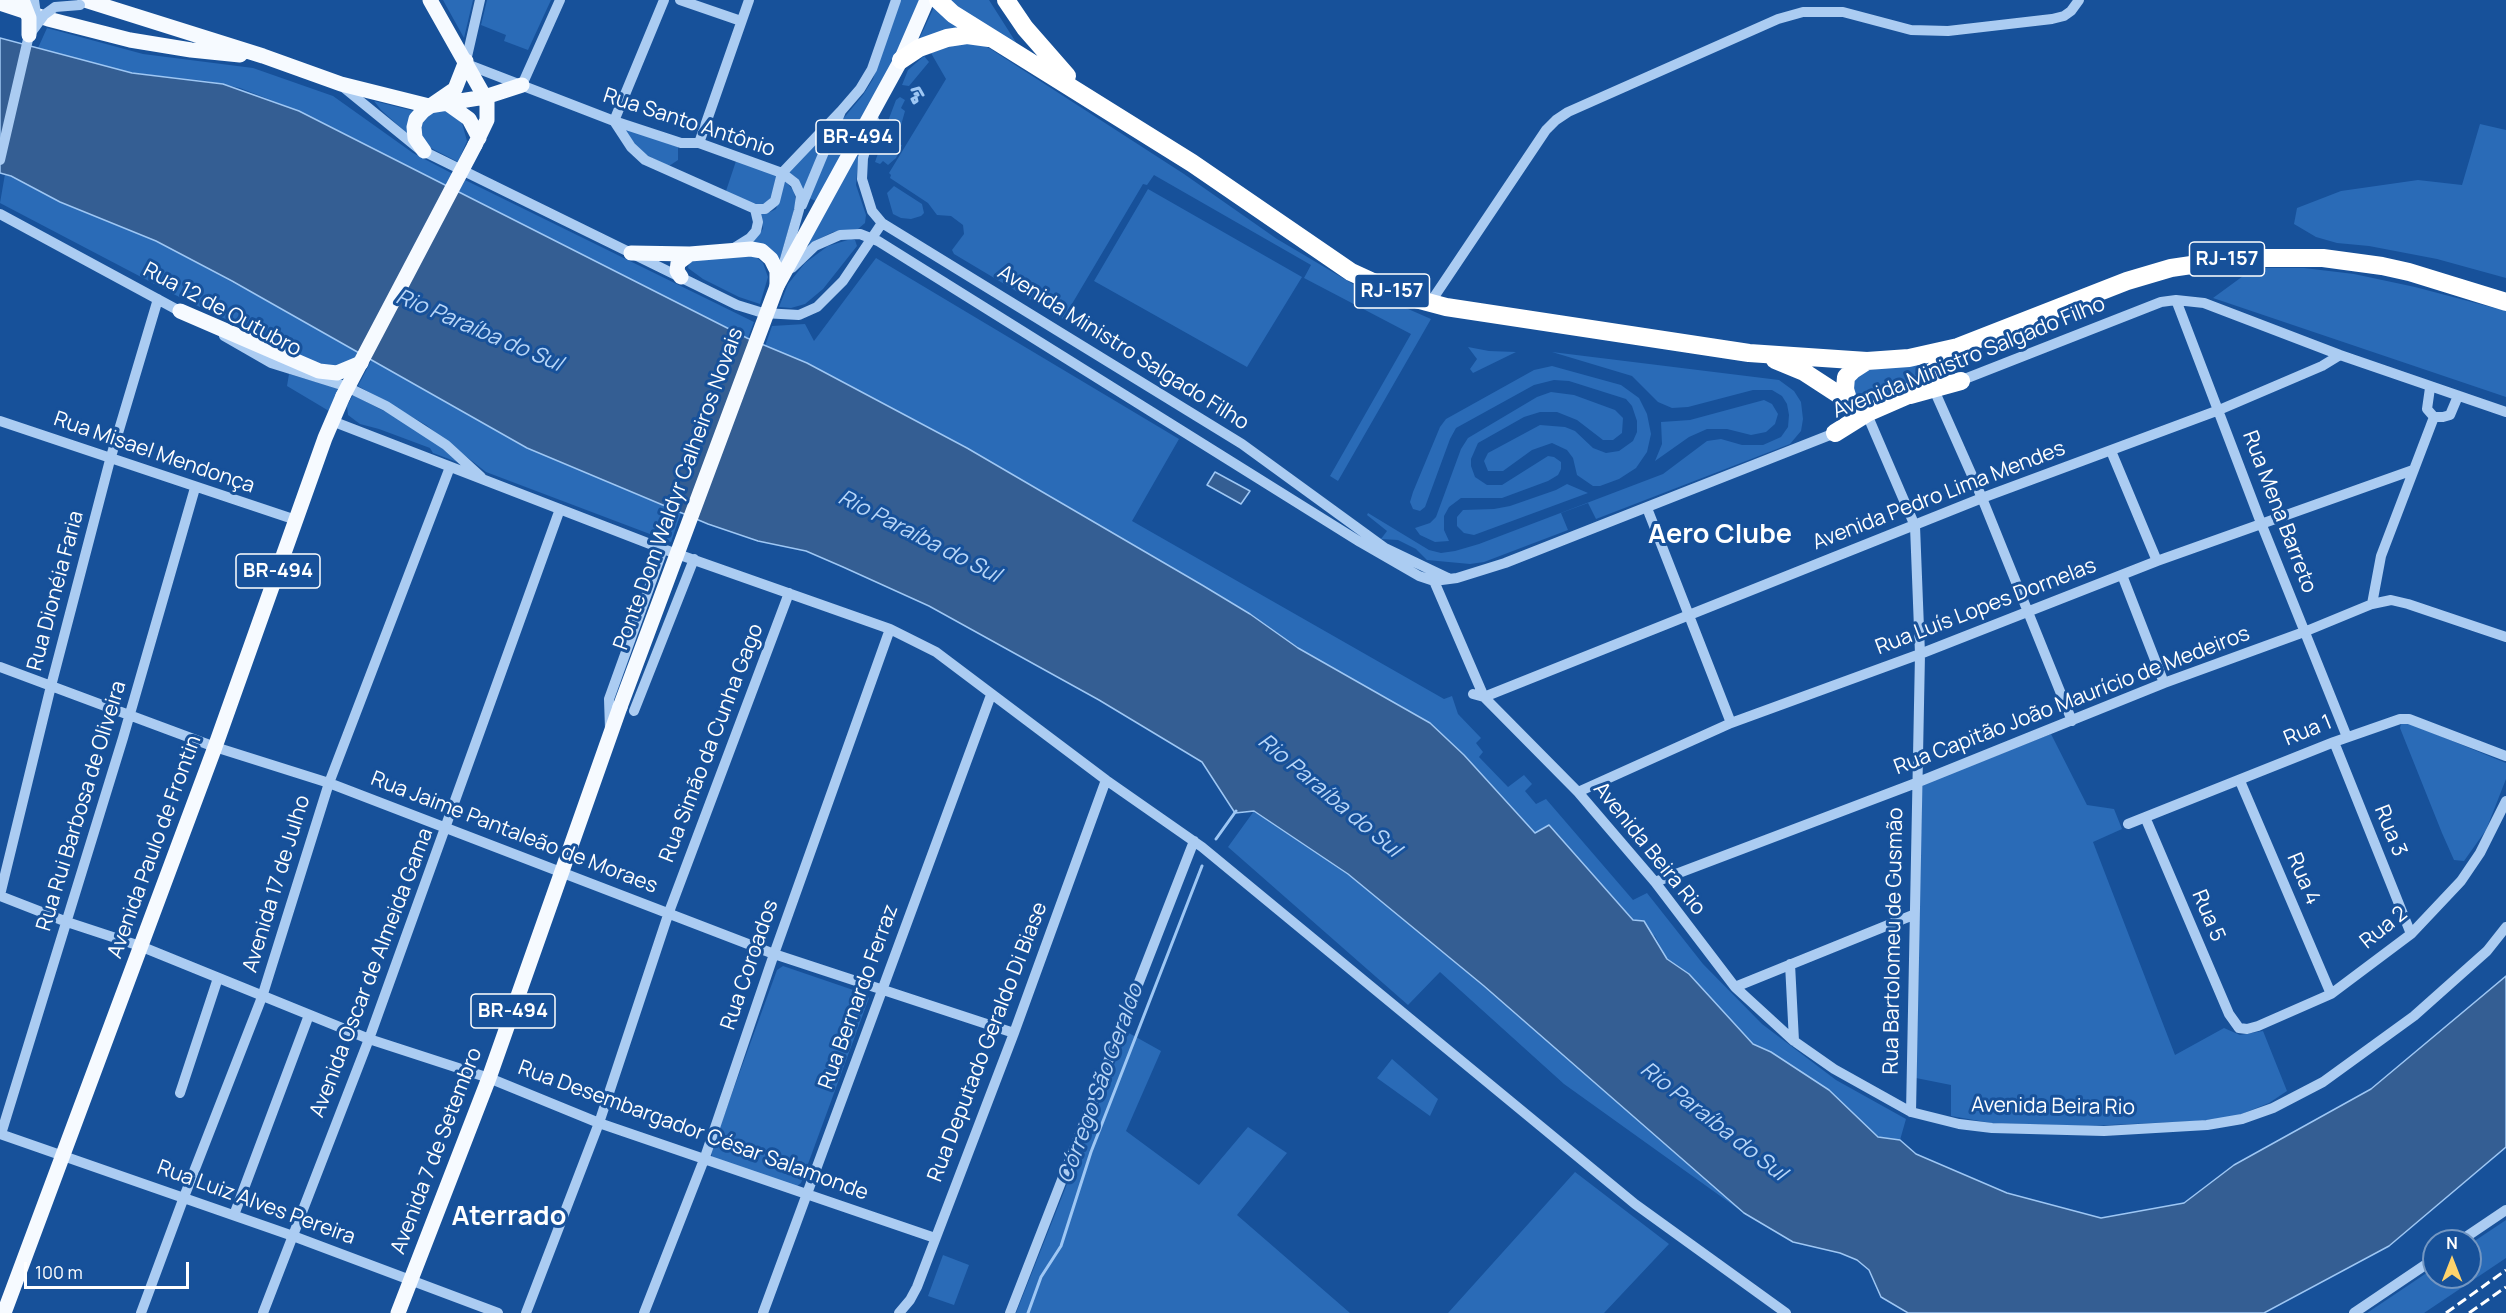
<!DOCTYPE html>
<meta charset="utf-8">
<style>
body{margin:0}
#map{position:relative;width:2506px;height:1313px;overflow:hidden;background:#17519a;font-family:Manrope,sans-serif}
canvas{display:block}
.north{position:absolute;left:2422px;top:1229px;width:60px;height:60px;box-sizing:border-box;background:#17519a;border:2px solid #7497c2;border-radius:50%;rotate:0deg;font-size:16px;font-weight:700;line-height:24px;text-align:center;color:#fff}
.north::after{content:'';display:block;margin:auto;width:21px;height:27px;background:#ffd36c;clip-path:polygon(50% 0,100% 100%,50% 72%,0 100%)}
.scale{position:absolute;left:24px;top:1262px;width:165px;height:27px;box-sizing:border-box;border:3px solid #fff;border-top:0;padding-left:8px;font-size:18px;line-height:21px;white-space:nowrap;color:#fff;-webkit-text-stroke:4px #17519a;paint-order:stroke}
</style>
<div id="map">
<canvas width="2506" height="1313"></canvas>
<div class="north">N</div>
<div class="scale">100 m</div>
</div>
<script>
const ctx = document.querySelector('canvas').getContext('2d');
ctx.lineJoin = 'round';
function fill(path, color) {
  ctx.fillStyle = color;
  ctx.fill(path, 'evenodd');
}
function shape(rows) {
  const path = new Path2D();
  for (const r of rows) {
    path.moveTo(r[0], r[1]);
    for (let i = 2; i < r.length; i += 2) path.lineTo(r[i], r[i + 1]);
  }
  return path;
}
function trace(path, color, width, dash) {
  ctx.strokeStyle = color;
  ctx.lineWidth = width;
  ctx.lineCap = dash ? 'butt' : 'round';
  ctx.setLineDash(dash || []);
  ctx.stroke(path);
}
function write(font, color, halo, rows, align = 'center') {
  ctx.font = font + ' Manrope,sans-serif';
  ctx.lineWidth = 6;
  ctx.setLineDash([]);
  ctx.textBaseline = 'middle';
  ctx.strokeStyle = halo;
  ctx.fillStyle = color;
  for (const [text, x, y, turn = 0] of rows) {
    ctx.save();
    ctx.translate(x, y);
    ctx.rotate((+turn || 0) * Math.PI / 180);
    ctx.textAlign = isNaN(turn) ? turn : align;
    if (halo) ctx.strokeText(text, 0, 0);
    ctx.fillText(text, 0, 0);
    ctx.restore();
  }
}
const green = shape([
 [443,0,473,0,464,38],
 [487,0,551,0,528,50,504,41,506,35,481,25],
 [898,0,925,0,818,202,809,198,842,120,863,95,873,79],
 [946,0,989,0,1017,44],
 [934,7,970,31,915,48],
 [47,28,143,54,253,68,333,96,413,153,453,174,446,186,299,111,240,88,207,81,132,73,38,48],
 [961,43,982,45,989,48,1184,174,1277,239,1358,287,1431,319,1338,481,1330,476,1411,334,1304,278,1311,265,1154,175,1147,185,1143,184,1063,319,954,254,952,250,964,234,963,225,951,216,937,215,928,203,890,178,891,175,889,173,946,79,931,53],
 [924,56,929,62,909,86,902,85,908,70],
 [900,97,905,100,901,108,905,111,898,136,890,137,885,135,885,129,896,100],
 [374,101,414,111,409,135,381,110],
 [431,111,446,111,462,123,467,141,458,162,429,147,420,135,424,115],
 [2480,124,2506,130,2506,278,2437,259,2369,246,2337,243,2316,237,2294,224,2297,208,2341,191,2418,180,2462,185],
 [621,125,678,147,678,160,669,166,640,152],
 [833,125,804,194,798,179,788,172],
 [882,142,902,145,896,158,888,165,883,161,880,164,875,162],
 [859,149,856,185,866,215,865,223,858,229,833,232,807,245],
 [737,158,777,173,773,200,766,207,725,194],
 [5,174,60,202,156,241,359,351,344,379,320,373,261,350,266,338,185,300,0,203],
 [465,180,754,322,748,338,458,193],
 [785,181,794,191,796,203,779,262,751,242,763,229,761,213,770,212,776,209],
 [894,186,922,204,924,213,921,216,911,219,901,218,893,214,887,193],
 [1148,189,1302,277,1247,367,1094,281],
 [851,239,855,240,857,246,823,289,805,304,791,308,779,307,788,284,805,263,828,246],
 [755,256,763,263,768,277,760,304,739,297,703,279,688,268,689,263,693,260],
 [876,258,1179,439,1132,521,1444,699,1452,696,1458,714,1481,738,1476,743,1483,752,1479,757,1508,787,1524,775,1532,784,1525,791,1536,804,1546,799,1633,900,1647,893,1703,964,1762,1024,1836,1080,1906,1119,1900,1140,1878,1137,1771,1052,1753,1044,1689,974,1667,959,1655,936,1633,920,1549,825,1535,834,1464,755,1430,723,1298,648,1250,614,1202,585,967,448,807,363,765,346,772,326,805,324,814,341],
 [2254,268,2304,268,2354,274,2415,287,2506,311,2506,397,2213,298],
 [1468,347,1489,351,1516,352,1473,373,1470,369,1477,359],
 [1552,352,1779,380,1794,391,1801,402,1803,419,1801,431,1790,444,1596,519,1588,503,1561,513,1568,530,1484,562,1470,564,1427,560,1416,549,1398,540,1381,539,1387,531,1367,515,1368,513,1429,550,1441,553,1455,551,1479,544,1663,474,1707,441,1721,439,1742,445,1763,445,1781,437,1788,427,1789,415,1787,404,1782,396,1772,390,1753,390,1688,407,1672,408,1658,402,1632,376],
 [372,359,527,448,681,513,671,542,486,472,426,425,358,386],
 [1935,362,1914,384,1866,404,1857,401,1852,380,1868,370],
 [1552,366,1621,385,1639,398,1647,414,1651,434,1647,452,1636,468,1619,479,1600,486,1593,486,1577,475,1573,458,1567,450,1552,443,1532,450,1503,471,1488,471,1484,461,1488,453,1540,425,1565,427,1575,431,1593,448,1606,453,1619,451,1633,441,1637,432,1637,421,1632,406,1626,399,1569,381,1554,380,1534,385,1456,428,1450,439,1425,507,1420,511,1413,509,1410,502,1413,492,1440,427,1446,419,1534,370],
 [289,374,340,389,329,411,287,386],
 [1551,392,1574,395,1615,410,1623,418,1622,433,1613,440,1603,440,1577,420,1557,412,1540,412,1524,417,1478,443,1471,459,1471,466,1475,477,1487,485,1502,485,1548,456,1554,457,1561,462,1561,469,1558,475,1548,481,1502,498,1461,498,1449,507,1444,516,1444,530,1449,541,1435,542,1420,535,1415,528,1430,523,1436,517,1461,449,1468,438,1537,397],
 [353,395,392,415,438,444,457,462,433,453,430,448,379,429,360,424,348,415,347,406],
 [1764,400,1772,404,1778,414,1775,424,1766,432,1751,435,1727,429,1707,429,1689,437,1655,461,1662,444,1661,422,1690,420],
 [1567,484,1588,493,1474,535,1464,533,1457,526,1457,517,1463,510,1494,509,1510,506,1556,490],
 [2406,722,2506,763,2506,779,2486,830,2464,861,2454,860,2442,833,2400,728,2401,724],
 [2051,734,2087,805,2114,809,2122,829,2093,842,2175,1055,2224,1028,2240,1035,2263,1031,2287,1091,2269,1103,2234,1117,2196,1121,2088,1126,1991,1123,1951,1116,1951,1085,1916,1078,1922,785],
 [1254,811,1348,874,1391,908,1484,986,1744,1213,1564,1084,1440,972,1408,1005,1228,847],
 [783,966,865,994,869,998,801,1183,796,1187,712,1157,711,1151,777,970],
 [1127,1032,1161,1051,1126,1131,1199,1185,1248,1127,1287,1153,1237,1215,1350,1313,1016,1313],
 [1392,1059,1438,1099,1430,1116,1377,1078],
 [1575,1172,1669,1244,1604,1313,1448,1313],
 [2506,1220,2506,1258,2424,1313,2367,1313,2434,1268,2434,1277,2470,1277,2470,1244],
 [943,1255,969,1265,954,1305,928,1296]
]);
const water = shape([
 [0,38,132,73,223,84,299,111,747,338,807,363,967,448,1202,585,1250,614,1298,648,1430,723,1464,755,1535,833,1549,825,1633,920,1644,921,1667,959,1689,974,1753,1044,1771,1052,1829,1090,1878,1137,1900,1140,1916,1154,2007,1193,2101,1218,2184,1203,2234,1165,2371,1089,2506,976,2506,1147,2389,1246,2264,1313,1908,1313,1881,1297,1869,1270,1857,1260,1840,1253,1793,1242,1744,1213,1484,986,1348,874,1254,811,1235,813,1202,762,1099,700,929,606,843,567,806,551,758,541,708,524,527,448,232,281,156,241,60,202,11,176,0,173,0,38],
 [1215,472,1250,491,1241,504,1207,485,1215,472]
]);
const stream = shape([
 [912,90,919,88,923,95],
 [915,94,917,93,918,95],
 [916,97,917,101,914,103,912,99,916,97],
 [1216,839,1236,811],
 [1028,1313,1041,1277,1061,1246,1091,1152,1202,866]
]);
const minor = shape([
 [664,0,614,121,631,147,645,160,755,209,765,209,775,201,782,173,841,111],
 [680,0,741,21],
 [466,61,480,0],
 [469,65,614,121,681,143,699,143,782,173,795,183,801,196,799,210,783,266],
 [522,85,560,0],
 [343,87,419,149,737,305,763,313,799,315,817,307,843,281,882,223],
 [874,120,863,158,862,179,872,211,882,223,1242,444,1385,548,1448,578],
 [699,143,749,0],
 [0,160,29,35],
 [802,205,841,111,860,89,872,69,896,0],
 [0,214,185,314],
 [734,248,750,238,756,231,758,222,755,209],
 [792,268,815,246,840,235,860,234,878,241,1360,542,1419,576,1434,581,1457,578,1505,563,1840,431],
 [2176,300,2261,523,2347,737],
 [1430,303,1546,130,1556,120,1568,112,1778,19,1803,12,1843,12,1911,30,1948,31,2052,19,2064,16,2071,11,2079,0],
 [224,336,271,363,345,386,386,406,446,445,481,477],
 [1957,382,2161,302,2176,300,2204,303,2340,355,2506,412],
 [2430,388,2427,409,2434,417,2443,417,2450,415,2458,396],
 [1935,392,1982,498,2072,721],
 [1869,419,1915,526,1920,654,1911,1112],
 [0,421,296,520],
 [332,421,663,549,890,629,936,652,1106,780,1202,847,1635,1204,1786,1313],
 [2111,451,2157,561],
 [1647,508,1731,723],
 [2122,575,2164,683],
 [1434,581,1484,697,1578,792,1655,882,1735,987,1794,1041,1834,1069,1911,1112,1959,1124,1992,1128,2104,1131,2207,1125,2242,1119,2273,1108,2323,1082,2414,1016,2487,951,2506,927],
 [2372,604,2381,556,2434,417],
 [0,667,215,747,329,783,774,954,1014,1033],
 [1473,694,1484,697,1982,498,2219,410,2322,366,2340,355],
 [634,711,694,559],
 [610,729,609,699,663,549],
 [2334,742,2411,934],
 [2240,781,2331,994],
 [1578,792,1731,723,1920,654,2157,561,2413,470],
 [2145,817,2229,1014,2239,1028,2247,1029,2258,1026,2331,994,2411,934,2461,881,2480,853,2506,801],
 [2128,824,2334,742,2400,719,2409,719,2506,756],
 [1655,882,1916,783,2164,683,2304,632,2372,604,2391,600,2408,604,2506,637],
 [0,895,51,686,110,460,158,299],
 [0,896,67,922,140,946,369,1039,489,1078,599,1123,935,1238],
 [1790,964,1794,1041],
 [1735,987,1913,915],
 [180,1093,218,978],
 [0,1134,293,1236,498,1313],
 [1,1134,123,738,195,488],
 [234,1215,309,1015],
 [2460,1241,2506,1210],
 [141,1313,184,1197,262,997,329,783,450,467],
 [263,1313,369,1039,560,509],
 [526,1313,599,1123,669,912,789,593],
 [644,1313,705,1157,774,954,890,629],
 [763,1313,991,695],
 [899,1313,910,1300,917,1287,1014,1033,1106,780],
 [1010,1313,1194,841],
 [2354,1313,2434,1259]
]);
const major = shape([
 [85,0,263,56,341,84,429,106,485,97,522,85],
 [430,0,487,101,487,120,475,145],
 [0,3,48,19,130,40,191,50,240,55],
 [448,104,469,119,479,138],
 [424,151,415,138,414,127,416,119,423,111,455,89,466,61],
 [631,253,690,254],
 [681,277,677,271,678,263,690,254,751,249,762,251,771,259,777,271,777,286],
 [777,286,901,60,927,0],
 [180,311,319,371,337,373,361,363],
 [4,1313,215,747,325,438,343,396],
 [398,1313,489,1078,620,707]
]);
const highway = shape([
 [938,0,953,14,1192,163,1351,272,1401,295,1446,307,1749,353,1867,361,1909,358,1958,347,2127,281,2171,268,2239,258,2323,258,2382,266,2409,272,2506,302],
 [1006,0,1025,28,1067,76],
 [901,60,919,48,947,38,967,35,989,38],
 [1775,360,1804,372,1867,413,1906,396,1957,349],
 [1910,395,1961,381],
 [1848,399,1845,389,1846,377,1853,370,1867,361],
 [1835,433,1867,413]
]);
const rail = shape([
 [2446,1313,2506,1270],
 [2469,1313,2506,1287]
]);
const minorBridge = shape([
 [34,0,37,22],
 [30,34,44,15,55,7,80,5]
]);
const majorBridge = shape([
 [22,0,29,18,29,35],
 [343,396,475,145],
 [620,707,777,286]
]);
const shields = [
 [858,137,84],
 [2227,259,75],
 [1392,291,75],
 [278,571,84],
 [513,1011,84]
];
const shieldNames = [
 ["BR-494",858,137],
 ["RJ-157",2227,259],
 ["RJ-157",1392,291],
 ["BR-494",278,571],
 ["BR-494",513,1011]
];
const streetNames = [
 ["Rua Santo Antônio",689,123,18],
 ["Rua 12 de Outubro",222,310,28],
 ["Avenida Ministro Salgado Filho",1123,348,32],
 ["Avenida Ministro Salgado Filho",1969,358,-22],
 ["Rua Misael Mendonça",154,453,19],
 ["Ponte Dom Waldyr Calheiros Novais",679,489,-70],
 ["Avenida Pedro Lima Mendes",1939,496,-21],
 ["Rua Mena Barreto",2279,512,69],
 ["Rua Dionéia Faria",56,591,-75],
 ["Rua Luís Lopes Dornelas",1986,607,-21],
 ["Rua Capitão João Maurício de Medeiros",2072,701,-21],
 ["Rua 1",2308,731,-22],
 ["Rua Simão da Cunha Gago",712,743,-69],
 ["Rua Rui Barbosa de Oliveira",82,806,-73],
 ["Rua 3",2390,831,68],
 ["Rua Jaime Pantaleão de Moraes",514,833,21],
 ["Avenida Paulo de Frontin",155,847,-70],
 ["Avenida Beira Rio",1649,849,51],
 ["Rua 4",2303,879,67],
 ["Avenida 17 de Julho",277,884,-73],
 ["Rua 5",2208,916,67],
 ["Rua 2",2384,928,-39],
 ["Rua Bartolomeu de Gusmão",1894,941,-89],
 ["Rua Coroados",750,965,-71],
 ["Avenida Oscar de Almeida Gama",372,973,-69],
 ["Rua Bernardo Ferraz",859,997,-70],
 ["Rua Deputado Geraldo Di Biase",988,1042,-69],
 ["Avenida Beira Rio",2053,1107,1],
 ["Rua Desembargador César Salamonde",693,1131,20],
 ["Avenida 7 de Setembro",437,1151,-69],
 ["Rua Luiz Alves Pereira",256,1203,20]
];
const waterNames = [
 ["Rio Paraíba do Sul",479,331,23],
 ["Rio Paraíba do Sul",919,537,27],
 ["Rio Paraíba do Sul",1329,796,40],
 ["Córrego São Geraldo",1101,1084,-70],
 ["Rio Paraíba do Sul",1713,1122,38]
];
const districtNames = [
 ["Aero Clube",1720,535],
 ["Aterrado",509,1217]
];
fill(green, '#2a6bb7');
fill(water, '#345e93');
trace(water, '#9ec7f4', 1.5);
trace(stream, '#9ec7f4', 3);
trace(minor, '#abccf2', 10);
trace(major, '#f6faff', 15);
trace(highway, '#fff', 18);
trace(rail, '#fff', 3, [10, 4.5]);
trace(minorBridge, '#abccf2', 10);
trace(majorBridge, '#f6faff', 15);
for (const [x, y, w] of shields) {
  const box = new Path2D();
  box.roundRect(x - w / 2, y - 17, w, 34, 4.5);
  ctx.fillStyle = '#17519a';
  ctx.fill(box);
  trace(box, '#fff', 1.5);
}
write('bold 20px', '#fff', null, shieldNames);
write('21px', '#fff', '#17519a', streetNames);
write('italic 22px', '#b8d6f8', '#17519a', waterNames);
write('bold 27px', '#fff', '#17519a', districtNames);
</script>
